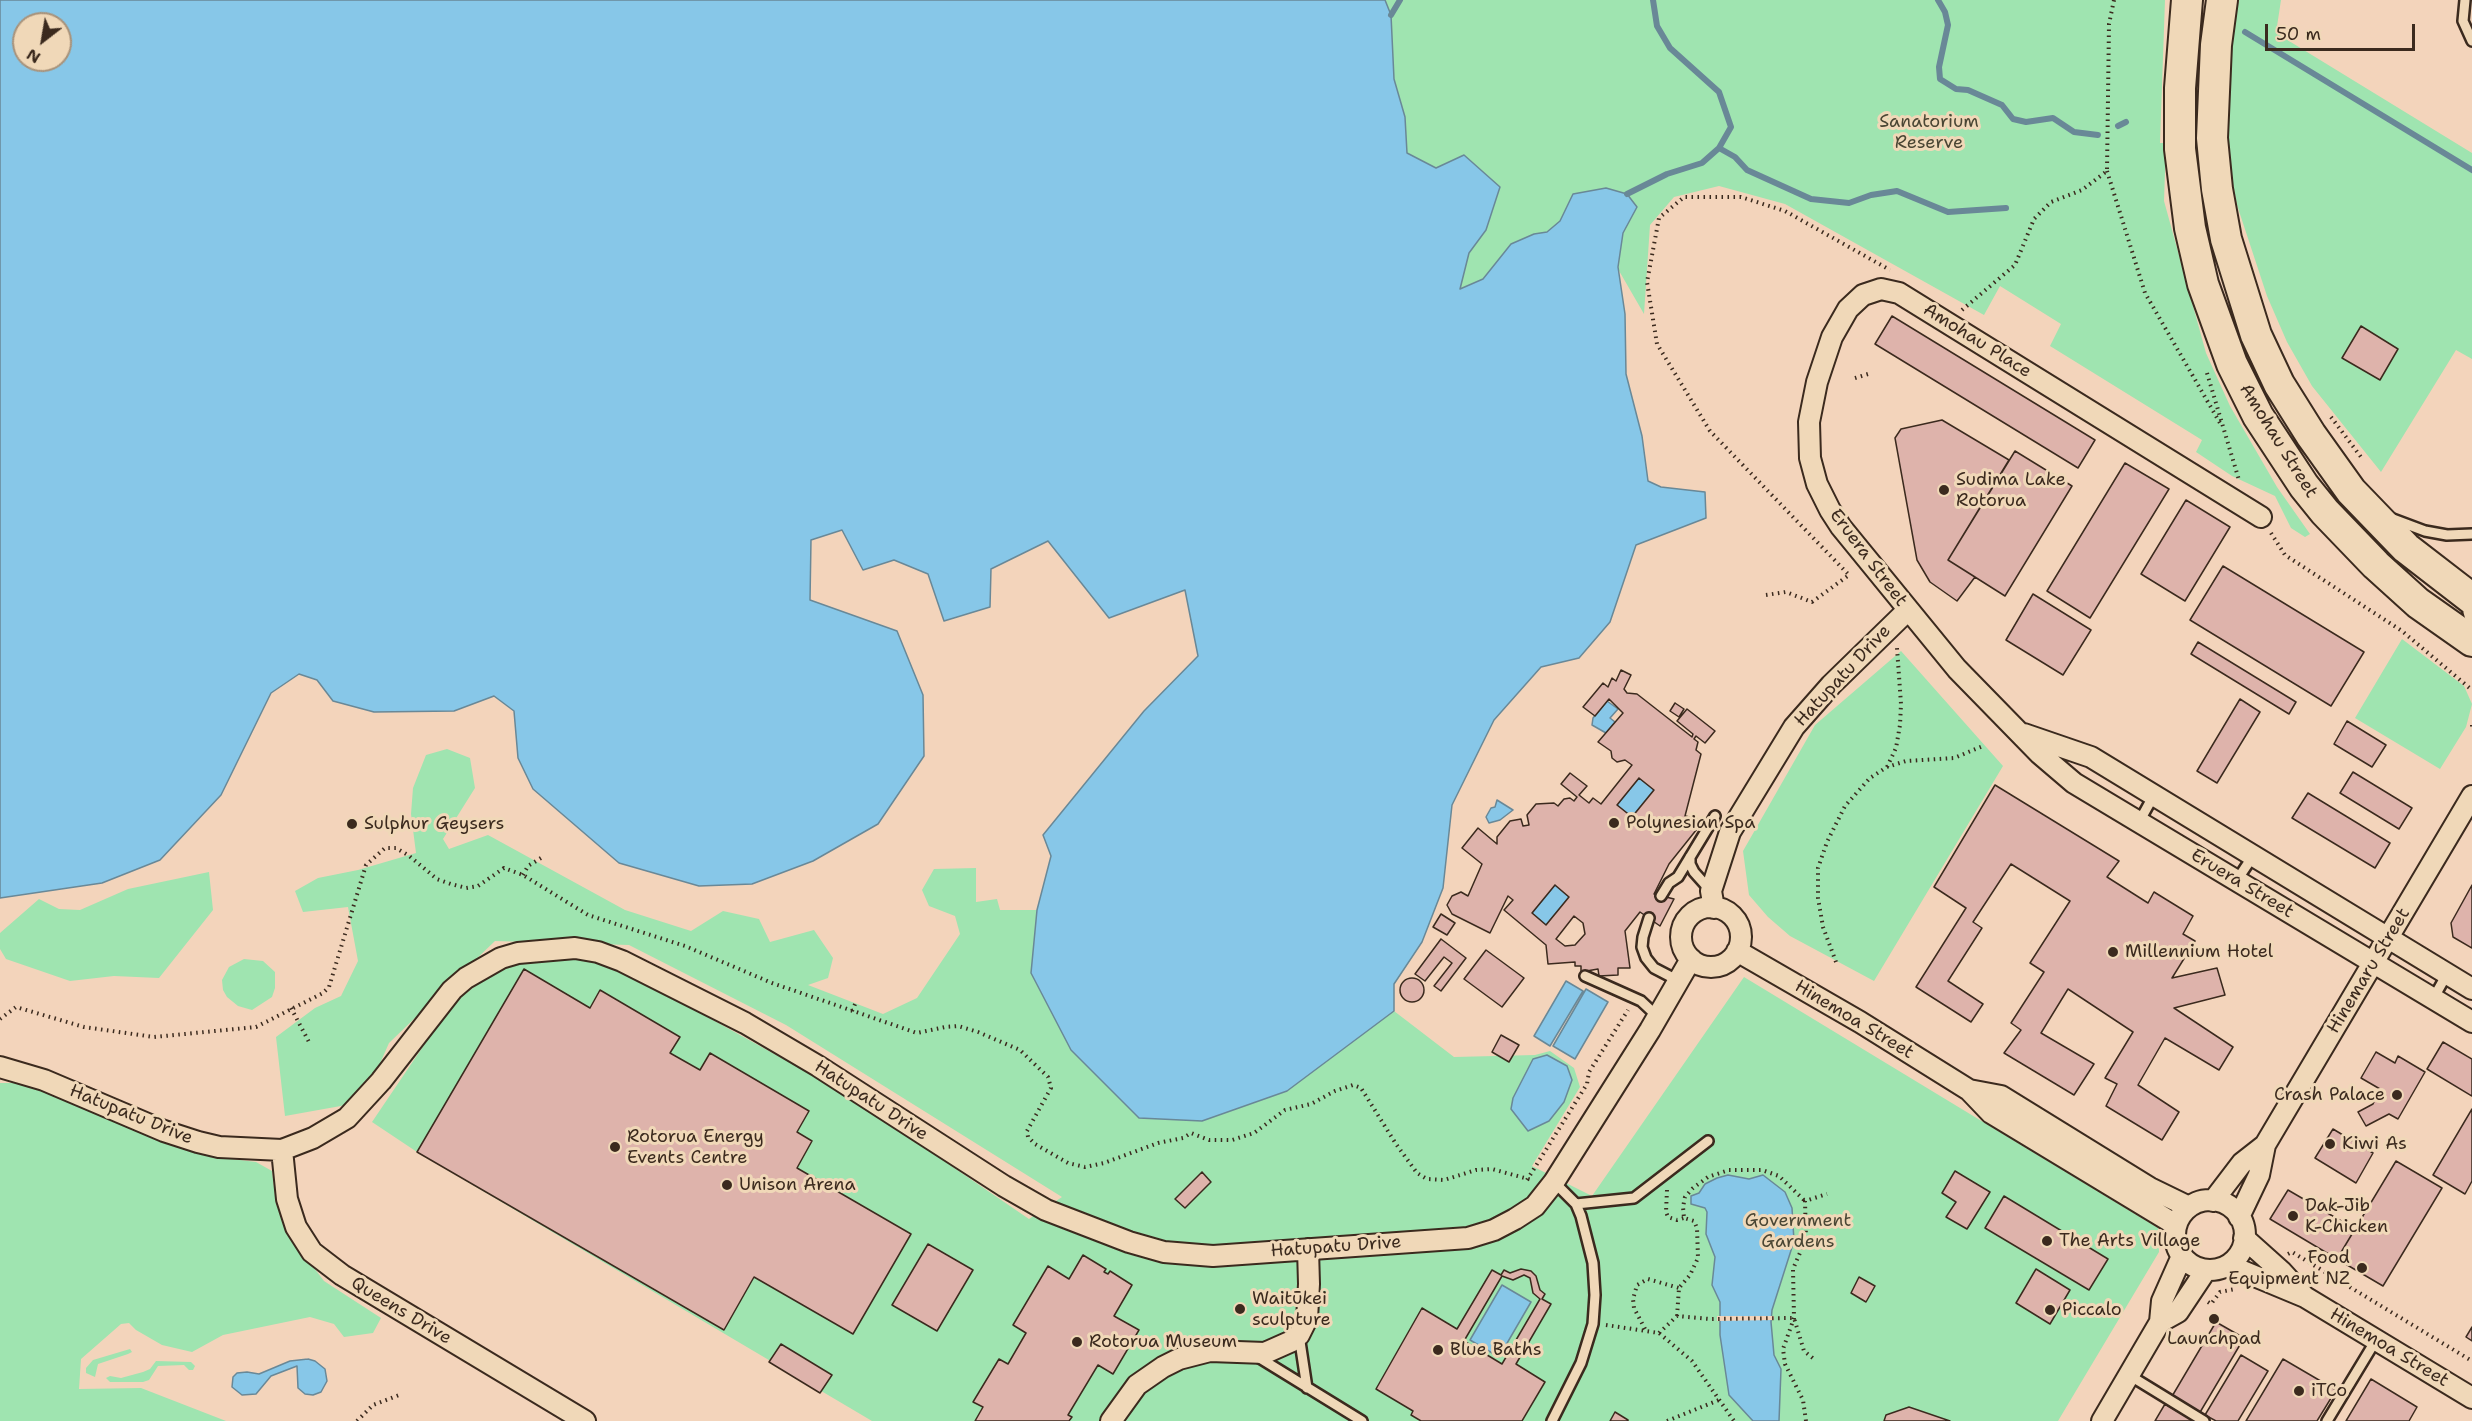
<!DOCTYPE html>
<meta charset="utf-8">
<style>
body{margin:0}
#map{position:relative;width:2472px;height:1421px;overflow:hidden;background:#f3d4bb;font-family:"Shantell Sans",sans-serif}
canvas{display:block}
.north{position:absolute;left:12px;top:12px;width:60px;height:60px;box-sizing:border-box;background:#f0d8b8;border:2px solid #a8927a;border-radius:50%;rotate:211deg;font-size:16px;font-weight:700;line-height:24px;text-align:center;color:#3b2a1e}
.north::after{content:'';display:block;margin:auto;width:21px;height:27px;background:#3b2a1e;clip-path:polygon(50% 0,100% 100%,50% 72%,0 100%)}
.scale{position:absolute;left:2265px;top:24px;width:150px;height:27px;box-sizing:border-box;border:3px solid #3b2a1e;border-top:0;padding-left:8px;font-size:18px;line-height:21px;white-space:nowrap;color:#3b2a1e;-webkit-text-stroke:4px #f0d8b8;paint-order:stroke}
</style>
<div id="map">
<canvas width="2472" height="1421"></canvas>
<div class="north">N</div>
<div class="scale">50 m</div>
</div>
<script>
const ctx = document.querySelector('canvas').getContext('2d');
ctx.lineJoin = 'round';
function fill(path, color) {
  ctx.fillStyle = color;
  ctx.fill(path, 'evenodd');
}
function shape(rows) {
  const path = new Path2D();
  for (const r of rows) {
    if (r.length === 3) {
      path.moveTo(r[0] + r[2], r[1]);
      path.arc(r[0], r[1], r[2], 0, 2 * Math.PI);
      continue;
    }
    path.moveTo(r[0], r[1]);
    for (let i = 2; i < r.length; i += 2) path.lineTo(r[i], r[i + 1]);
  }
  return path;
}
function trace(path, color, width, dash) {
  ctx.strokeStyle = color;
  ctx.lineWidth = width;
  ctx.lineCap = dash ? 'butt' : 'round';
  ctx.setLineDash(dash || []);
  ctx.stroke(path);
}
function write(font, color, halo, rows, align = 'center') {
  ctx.font = font + ' "Shantell Sans",sans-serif';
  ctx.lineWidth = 6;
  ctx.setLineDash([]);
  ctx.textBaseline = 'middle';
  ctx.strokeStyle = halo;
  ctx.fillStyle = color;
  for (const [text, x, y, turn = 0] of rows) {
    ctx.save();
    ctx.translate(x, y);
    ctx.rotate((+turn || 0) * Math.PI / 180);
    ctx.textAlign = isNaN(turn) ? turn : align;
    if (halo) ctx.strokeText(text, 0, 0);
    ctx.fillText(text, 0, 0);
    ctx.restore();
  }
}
const green = shape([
 [0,0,2165,0,2160,143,2166,143,2164,201,2206,353,2230,406,2277,487,2310,534,2305,537,2291,528,2275,496,2232,476,2196,452,2202,440,2050,346,2061,324,2000,286,1984,315,1785,204,1719,186,1674,197,1650,225,1644,314,1618,269,1625,314,1626,374,1642,436,1648,481,1661,487,1705,492,1706,518,1636,545,1610,622,1579,658,1541,667,1494,720,1452,805,1443,888,1422,942,1394,985,1394,1011,1454,1057,1535,1055,1550,1051,1574,1068,1580,1087,1532,1166,1592,1196,1744,977,2158,1228,2159,1252,2058,1421,872,1421,417,1152,372,1122,451,1005,501,966,559,957,602,963,684,1004,843,1092,1029,1219,1062,1197,786,1025,629,945,495,941,389,1043,363,1102,285,1116,276,1037,315,1008,341,996,358,961,348,907,303,912,295,891,318,878,358,870,416,853,411,814,413,788,426,755,447,749,470,758,475,788,443,839,449,849,488,835,625,910,691,931,723,911,759,919,770,942,814,930,833,958,828,978,808,985,883,1014,917,998,960,934,955,916,929,906,922,890,934,869,976,868,976,902,997,899,1000,910,1037,910,1051,856,1043,835,1144,711,1198,656,1185,590,1109,618,1048,541,991,569,990,607,944,621,928,574,894,560,863,570,842,530,811,540,810,600,897,631,923,695,924,756,878,824,813,861,752,884,699,886,619,863,533,789,518,758,514,711,494,696,454,711,374,712,333,701,317,680,299,674,271,693,221,795,160,860,102,883,0,898],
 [24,24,60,24,60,60,24,60],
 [2239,0,2281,0,2276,33,2472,153,2472,359,2456,350,2381,472,2312,386,2287,342,2267,296,2237,205,2229,164,2225,119,2231,29],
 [2402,639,2464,686,2472,704,2466,727,2440,769,2355,718],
 [1901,651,2003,766,1874,981,1790,936,1768,917,1749,895,1743,851,1815,725],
 [209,872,213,910,159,978,114,976,70,981,6,959,0,949,0,933,39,899,59,909,80,910,128,889],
 [244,959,263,961,275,972,275,988,272,997,252,1010,238,1006,227,997,223,990,222,980,229,967],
 [0,1083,21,1083,162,1139,216,1157,256,1162,272,1171,276,1204,292,1239,324,1281,381,1318,373,1333,344,1337,334,1324,310,1317,223,1335,192,1352,162,1345,136,1330,129,1323,121,1324,81,1359,79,1389,141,1388,226,1421,0,1421],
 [130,1349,132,1352,128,1354,98,1364,95,1377,86,1373,86,1368,93,1360],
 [156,1361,191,1362,195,1366,193,1370,189,1370,184,1365,158,1366,149,1380,143,1382,110,1382,106,1378,110,1376,121,1378,143,1372,150,1369]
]);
const water = shape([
 [0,0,1385,0,1391,15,1394,79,1405,117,1407,153,1436,168,1464,155,1500,187,1486,230,1469,253,1460,289,1483,279,1511,244,1534,234,1547,232,1560,221,1573,194,1606,188,1627,194,1637,207,1623,233,1618,267,1625,314,1626,374,1642,436,1648,481,1661,487,1705,492,1706,518,1636,545,1610,622,1579,658,1541,667,1494,720,1452,805,1443,888,1422,942,1394,984,1394,1011,1287,1091,1202,1121,1139,1118,1071,1050,1031,973,1037,910,1051,856,1043,835,1144,711,1198,656,1185,590,1109,618,1048,541,991,569,990,607,944,621,928,574,894,560,863,570,842,530,811,540,810,600,897,631,923,695,924,756,878,824,813,861,752,884,699,886,619,863,533,789,518,758,514,711,494,696,454,711,374,712,333,701,317,680,299,674,271,693,221,795,160,860,102,883,0,898,0,0],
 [24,24,60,24,60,60,24,60,24,24],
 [1607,701,1618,709,1610,718,1615,722,1606,733,1592,725,1593,718,1607,701],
 [1639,778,1654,790,1632,817,1617,805,1639,778],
 [1497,800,1513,810,1500,820,1489,823,1486,817,1491,808,1495,807,1497,800],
 [1555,885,1569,897,1546,925,1532,913,1555,885],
 [1566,981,1583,991,1550,1046,1534,1036,1566,981],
 [1586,989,1608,1002,1575,1059,1553,1046,1586,989],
 [1547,1055,1567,1066,1572,1080,1564,1102,1549,1121,1528,1131,1511,1109,1513,1098,1533,1059,1547,1055],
 [1728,1175,1749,1179,1763,1175,1785,1192,1792,1208,1794,1241,1772,1310,1771,1322,1774,1355,1781,1369,1779,1421,1753,1421,1729,1395,1720,1335,1720,1302,1712,1285,1715,1257,1706,1234,1707,1212,1705,1208,1691,1204,1691,1196,1699,1193,1705,1184,1717,1178,1728,1175],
 [1502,1285,1531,1302,1499,1357,1470,1340,1502,1285],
 [308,1359,315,1361,325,1369,327,1381,321,1392,313,1395,305,1394,298,1388,297,1366,271,1376,256,1394,242,1395,232,1387,233,1377,237,1373,247,1372,259,1374,290,1361,308,1359]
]);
const pier = shape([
 [1717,1316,1774,1316,1774,1320,1717,1321]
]);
const stream = shape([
 [1938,0,1945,12,1948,25,1939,67,1940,79,1956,89,1968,90,2002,105,2013,119,2026,122,2053,118,2074,132,2098,135],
 [1391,15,1400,0],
 [2245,32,2472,170],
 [2118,126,2126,122],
 [1719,148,1735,157,1747,170,1811,199,1849,203,1871,195,1897,191,1948,212,2006,208],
 [1627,194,1667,174,1702,163,1719,148,1731,127,1719,92,1670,48,1657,26,1653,0]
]);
const building = shape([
 [1892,316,2095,440,2078,468,1875,344,1892,316],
 [2361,326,2398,349,2380,380,2342,358,2361,326],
 [1942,420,2009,460,1948,560,1975,577,1957,601,1930,582,1917,560,1895,438,1901,429,1942,420],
 [2015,451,2072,486,2005,596,1948,560,2015,451],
 [2125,463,2169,489,2090,618,2047,591,2125,463],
 [2186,500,2230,527,2185,601,2141,574,2186,500],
 [2223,566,2364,652,2331,706,2190,620,2223,566],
 [2033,594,2091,630,2063,675,2006,640,2033,594],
 [2198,642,2296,702,2289,714,2191,654,2198,642],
 [1621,670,1631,675,1624,689,1627,693,1637,694,1692,737,1693,734,1677,721,1687,709,1715,731,1705,743,1696,736,1694,739,1698,742,1696,750,1701,754,1685,816,1699,819,1697,829,1669,864,1654,894,1674,899,1660,926,1640,912,1625,931,1630,968,1618,968,1618,975,1599,976,1598,969,1581,972,1581,966,1575,966,1575,962,1548,964,1546,945,1504,910,1513,900,1508,896,1490,933,1452,914,1447,905,1452,896,1461,892,1468,896,1482,864,1462,848,1478,828,1497,844,1497,837,1510,821,1521,819,1523,826,1529,825,1527,815,1536,804,1554,803,1558,806,1564,799,1570,798,1574,801,1577,797,1561,784,1570,773,1587,786,1579,795,1589,803,1593,798,1601,804,1632,765,1625,760,1617,762,1612,758,1611,751,1598,742,1623,713,1609,699,1595,716,1583,707,1603,683,1608,687,1612,678,1616,681,1621,670],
 [1639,778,1654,790,1632,817,1617,805,1639,778],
 [1555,885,1569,897,1546,925,1532,913,1555,885],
 [1574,916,1583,923,1585,934,1575,945,1565,946,1556,939,1574,916],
 [2240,699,2260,712,2217,783,2197,771,2240,699],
 [1675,703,1684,709,1679,717,1670,711,1675,703],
 [2347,721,2386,745,2372,767,2334,744,2347,721],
 [2353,772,2412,808,2399,829,2340,793,2353,772],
 [1995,785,2119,861,2107,877,2148,903,2154,892,2193,916,2183,934,2195,941,2172,978,2217,968,2225,995,2174,1008,2233,1047,2219,1070,2165,1038,2138,1085,2179,1112,2162,1140,2106,1106,2117,1084,2105,1078,2133,1032,2068,989,2041,1033,2094,1064,2074,1095,2004,1053,2021,1030,2011,1023,2044,972,2030,963,2070,901,2011,864,1973,922,1982,928,1948,981,1983,1004,1971,1022,1916,987,1966,908,1934,887,1995,785],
 [2308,793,2390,843,2375,868,2292,818,2308,793],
 [2472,885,2472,948,2453,937,2451,923,2472,885],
 [1441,914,1455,923,1447,935,1433,927,1441,914],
 [1441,939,1466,958,1441,991,1434,986,1452,963,1444,957,1425,981,1415,974,1441,939],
 [1486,950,1524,978,1502,1007,1464,979,1486,950],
 [524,969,590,1008,600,990,680,1037,670,1053,700,1070,710,1053,809,1111,797,1132,812,1141,797,1168,911,1234,853,1334,754,1277,724,1330,417,1152,524,969],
 [1412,990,12],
 [1501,1035,1519,1045,1509,1062,1492,1052,1501,1035],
 [2443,1042,2472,1059,2472,1096,2427,1069,2443,1042],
 [2376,1052,2395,1063,2398,1056,2425,1072,2398,1119,2389,1114,2366,1126,2358,1112,2373,1104,2380,1089,2361,1078,2376,1052],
 [2472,1109,2472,1181,2465,1194,2433,1175,2472,1109],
 [2333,1129,2373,1153,2356,1183,2315,1158,2333,1129],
 [2396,1161,2442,1188,2383,1286,2337,1259,2396,1161],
 [1955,1171,1990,1192,1967,1229,1946,1217,1956,1202,1942,1193,1955,1171],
 [1202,1172,1211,1182,1185,1208,1175,1199,1202,1172],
 [2288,1190,2355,1229,2337,1259,2270,1219,2288,1190],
 [2004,1196,2108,1259,2089,1290,1985,1228,2004,1196],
 [928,1244,973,1270,937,1331,892,1305,928,1244],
 [1083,1255,1106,1269,1104,1272,1108,1274,1110,1271,1132,1285,1114,1316,1139,1330,1113,1374,1098,1365,1068,1415,1072,1417,1069,1421,975,1421,983,1407,973,1402,999,1359,1008,1364,1026,1333,1013,1325,1048,1266,1069,1279,1083,1255],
 [1521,1269,1531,1271,1536,1276,1540,1290,1545,1294,1542,1299,1551,1304,1516,1364,1545,1382,1522,1421,1421,1421,1411,1415,1413,1411,1376,1389,1422,1308,1457,1329,1492,1270,1501,1275,1504,1270,1510,1273,1521,1269],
 [1524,1275,1530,1278,1533,1293,1540,1299,1502,1364,1464,1341,1502,1276,1513,1280,1524,1275],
 [2036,1269,2070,1290,2050,1324,2016,1303,2036,1269],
 [1859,1277,1875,1286,1866,1302,1851,1293,1859,1277],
 [2216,1322,2244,1338,2199,1414,2171,1398,2216,1322],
 [2472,1327,2472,1341,2466,1337,2472,1327],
 [781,1344,832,1375,820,1393,769,1362,781,1344],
 [2241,1355,2268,1371,2238,1421,2216,1421,2205,1415,2241,1355],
 [2283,1359,2336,1390,2317,1421,2246,1421,2283,1359],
 [2371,1379,2417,1407,2409,1421,2346,1421,2371,1379],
 [2165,1404,2194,1421,2155,1421,2165,1404],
 [1909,1407,1950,1421,1884,1421,1886,1415,1909,1407],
 [1615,1412,1628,1420,1628,1421,1610,1421,1615,1412]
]);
const path = shape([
 [2107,171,2145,293,2220,423],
 [1962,310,2015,265,2034,219,2051,202,2082,190,2107,171,2109,24,2114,0],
 [2207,373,2239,480],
 [1855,378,1868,374],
 [2331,417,2361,457],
 [2271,533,2285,555,2402,631,2472,690],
 [1766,595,1786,592,1812,602,1849,575,1710,431,1657,344,1647,282,1659,218,1684,197,1741,197,1785,211,1890,270],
 [2472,725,2472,728],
 [1887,767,1896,748,1900,725,1901,704,1897,648],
 [523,875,528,866,541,858],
 [1836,962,1823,927,1818,898,1818,868,1827,842,1845,806,1870,778,1887,767,1906,761,1954,758,1983,746],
 [291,1008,309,1042],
 [852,1011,856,1002],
 [0,1019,16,1007,84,1027,154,1037,256,1027,323,993,329,987,366,865,385,848,396,848,408,855,437,879,451,884,466,888,478,886,504,868,523,875,588,915,685,946,772,983,917,1033,945,1027,958,1026,978,1032,1020,1050,1048,1077,1051,1088,1027,1131,1028,1137,1035,1144,1068,1163,1085,1167,1104,1163,1158,1143,1183,1138,1191,1133,1209,1140,1232,1140,1254,1133,1285,1110,1311,1104,1335,1091,1353,1085,1361,1088,1396,1144,1417,1173,1427,1179,1444,1180,1476,1170,1492,1169,1532,1180],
 [1527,1180,1587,1084,1589,1072,1628,1010],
 [1667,1190,1666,1212,1668,1217,1677,1220,1684,1218],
 [2288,1254,2292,1252,2472,1361],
 [2208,1302,2211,1304,2220,1292,2235,1289],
 [1677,1316,1679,1288,1690,1275,1698,1258,1697,1228,1694,1221,1684,1218,1683,1207,1685,1197,1693,1188,1708,1177,1729,1170,1762,1170,1779,1176,1805,1201],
 [1606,1325,1659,1333,1692,1361,1734,1421],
 [1645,1329,1634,1308,1633,1299,1637,1285,1648,1279,1679,1288],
 [1659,1333,1677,1316,1710,1319,1794,1318,1804,1351,1814,1359],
 [357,1421,373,1405,402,1394],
 [1667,1421,1719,1400],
 [1806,1421,1803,1400,1785,1364,1783,1349,1794,1318,1793,1269,1806,1239,1805,1201,1827,1194]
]);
const service = shape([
 [2465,0,2463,21,2472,41],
 [2393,519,2425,531,2447,535,2472,534],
 [2468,602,2468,612,2472,626],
 [2139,822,2154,795],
 [1690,857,1690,864,1694,872,1711,891],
 [2237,880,2253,856],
 [1661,896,1669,883,1678,877,1715,816],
 [1649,918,1643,937,1642,947,1646,958,1654,968,1679,981],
 [1585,976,1641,1001,1658,1017],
 [2433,999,2447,974],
 [1576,1204,1634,1198,1708,1141],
 [1299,1335,1307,1388],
 [1258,1357,1362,1421],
 [2129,1375,2204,1421],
 [1552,1421,1581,1363,1593,1324,1595,1295,1593,1263,1581,1216,1576,1204,1554,1182],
 [2327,1421,2376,1340]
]);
const minor = shape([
 [2261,517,1899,293,1881,289,1863,295,1848,309,1832,337,1817,382,1809,422,1810,458,1817,484,1830,510,1841,527,1957,669,2040,754,2074,783,2472,1022],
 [2024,734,2091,757,2472,989],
 [1711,937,30],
 [1714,908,1711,891,1730,832,1794,727,1831,685,1908,610],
 [1737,951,1860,1022,1969,1090,1991,1113,2176,1225],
 [0,1067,44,1080,164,1131,198,1142,219,1147,282,1150,313,1138,347,1118,381,1081,452,990,466,978,501,958,518,953,575,948,598,952,622,961,745,1023,818,1066,1004,1186,1046,1210,1129,1242,1164,1252,1213,1256,1468,1238,1494,1230,1515,1219,1535,1206,1554,1182,1650,1030,1691,959],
 [1969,1090,2001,1096,2150,1188,2189,1207],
 [282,1150,287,1199,296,1227,312,1252,342,1275,585,1421],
 [2210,1235,35],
 [2213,1201,2242,1163,2265,1145],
 [2239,1217,2259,1175,2265,1145,2472,796],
 [2244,1238,2282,1272,2303,1295],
 [2228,1265,2305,1297,2472,1398],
 [2160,1322,2178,1312,2206,1270],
 [1111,1421,1137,1385,1163,1367,1179,1359,1210,1351,1265,1353,1292,1341,1299,1335,1307,1319,1309,1284,1308,1249],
 [2102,1421,2160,1322,2162,1301,2182,1256]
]);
const primary = shape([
 [2187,0,2180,88,2180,149,2190,228,2203,284,2232,364,2258,416,2304,486,2325,512,2376,565,2418,603,2472,641],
 [2222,0,2216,45,2212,138,2217,189,2226,239,2256,335,2279,384,2311,435,2351,491,2406,548,2472,599]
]);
const markers = [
 [1944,490,6,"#3b2a1e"],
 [1614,823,6,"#3b2a1e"],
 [352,824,6,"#3b2a1e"],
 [2113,952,6,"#3b2a1e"],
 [2397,1095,6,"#3b2a1e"],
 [2330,1144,6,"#3b2a1e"],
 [615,1147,6,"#3b2a1e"],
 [727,1185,6,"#3b2a1e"],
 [2293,1216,6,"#3b2a1e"],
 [2047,1241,6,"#3b2a1e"],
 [2362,1268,6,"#3b2a1e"],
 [1240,1309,6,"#3b2a1e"],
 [2050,1310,6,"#3b2a1e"],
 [2214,1319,6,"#3b2a1e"],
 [1077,1342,6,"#3b2a1e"],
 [1438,1350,6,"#3b2a1e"],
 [2299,1391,6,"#3b2a1e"]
];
const parkNames = [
 ["Sanatorium",1929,122],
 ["Reserve",1929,143],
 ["Government",1798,1221],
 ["Gardens",1798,1242]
];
const streetNames = [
 ["Amohau Place",1977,341,32],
 ["Amohau Street",2278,441,58],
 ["Eruera Street",1868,558,53],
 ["Hatupatu Drive",1843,676,-47],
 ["Eruera Street",2242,884,31],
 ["Hinemaru Street",2369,971,-59],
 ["Hinemoa Street",1854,1020,31],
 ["Hatupatu Drive",871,1101,33],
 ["Hatupatu Drive",131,1115,22],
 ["Hatupatu Drive",1336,1247,-4],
 ["Queens Drive",401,1311,31],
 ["Hinemoa Street",2389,1348,31]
];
const poiNames = [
 ["Sudima Lake",1956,480],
 ["Rotorua",1956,501],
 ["Polynesian Spa",1626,823],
 ["Sulphur Geysers",364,824],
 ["Millennium Hotel",2125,952],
 ["Crash Palace",2385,1095,"right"],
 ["Rotorua Energy",627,1137],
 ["Events Centre",627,1158],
 ["Kiwi As",2342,1144],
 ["Unison Arena",739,1185],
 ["Dak-Jib",2305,1206],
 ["K-Chicken",2305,1227],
 ["The Arts Village",2059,1241],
 ["Food",2350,1258,"right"],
 ["Equipment NZ",2350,1279,"right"],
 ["Waitūkei",1252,1299],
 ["sculpture",1252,1320],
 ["Piccalo",2062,1310],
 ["Launchpad",2214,1339,"center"],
 ["Rotorua Museum",1089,1342],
 ["Blue Baths",1450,1350],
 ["iTCo",2311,1391]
];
fill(green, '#9fe4b0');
fill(water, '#87c7e8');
trace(water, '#698897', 1.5);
fill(pier, '#f3d4bb');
trace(stream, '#698897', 6);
fill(building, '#deb3ab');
trace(building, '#3b2a1e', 1.5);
trace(service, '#3b2a1e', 14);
trace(minor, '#3b2a1e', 24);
trace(primary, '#3b2a1e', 34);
trace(path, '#3b2a1e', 4, [1.5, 4.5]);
trace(service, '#f0d8b8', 9);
trace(minor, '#f0d8b8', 20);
trace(primary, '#f0d8b8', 30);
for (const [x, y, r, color] of markers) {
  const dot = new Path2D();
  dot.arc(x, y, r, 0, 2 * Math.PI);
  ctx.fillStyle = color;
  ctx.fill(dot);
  trace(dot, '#f0d8b8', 2);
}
write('18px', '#4a4634', '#f0d8b8', parkNames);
write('18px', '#3b2a1e', '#f0d8b8', streetNames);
write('18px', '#3b2a1e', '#f0d8b8', poiNames, 'left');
</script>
